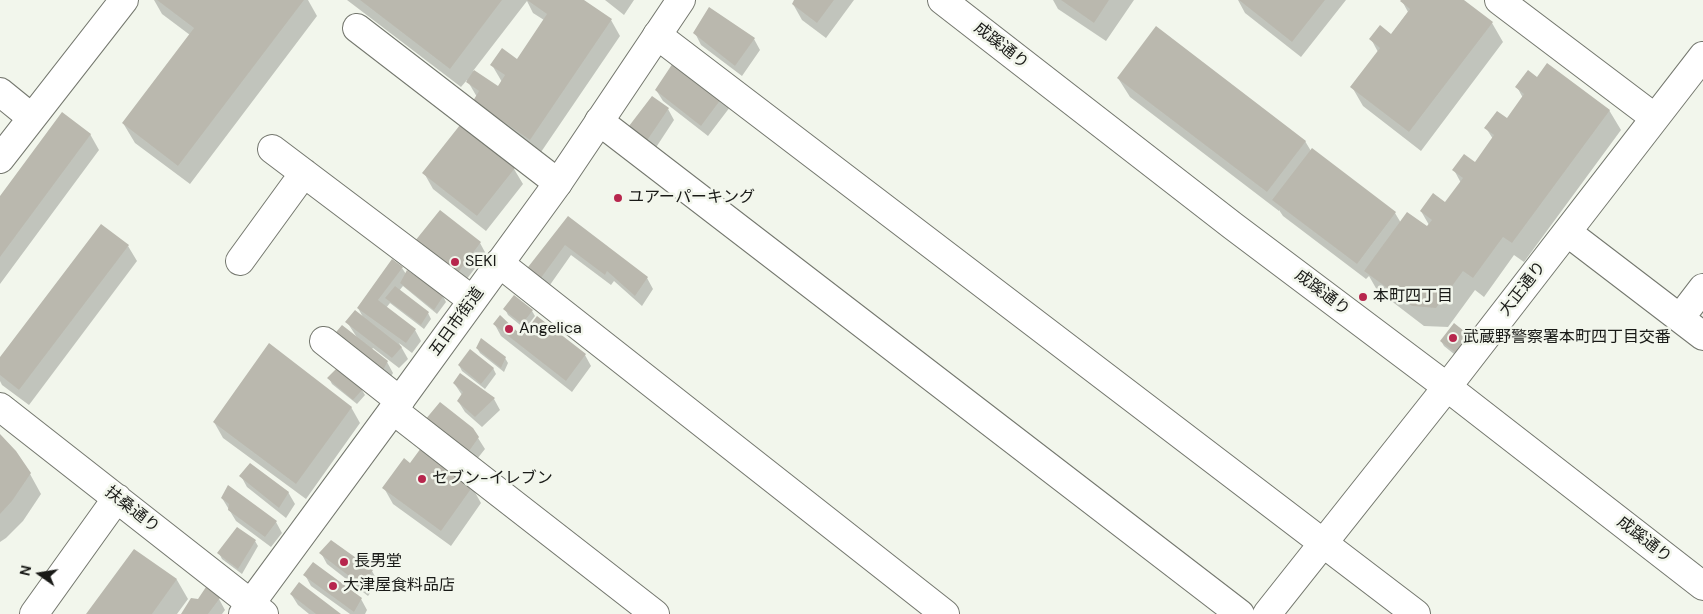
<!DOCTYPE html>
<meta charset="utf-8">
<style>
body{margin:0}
#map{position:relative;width:1703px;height:614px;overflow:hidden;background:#f2f6ec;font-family:"DM Sans",sans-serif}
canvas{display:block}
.north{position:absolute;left:15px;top:549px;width:50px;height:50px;-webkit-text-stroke:4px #f2f6ec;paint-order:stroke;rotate:283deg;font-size:14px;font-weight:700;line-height:20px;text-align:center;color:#191a17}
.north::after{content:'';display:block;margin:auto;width:18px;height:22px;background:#191a17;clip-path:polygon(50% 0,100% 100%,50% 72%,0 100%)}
</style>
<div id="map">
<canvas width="1703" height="614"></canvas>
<div class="north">N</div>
</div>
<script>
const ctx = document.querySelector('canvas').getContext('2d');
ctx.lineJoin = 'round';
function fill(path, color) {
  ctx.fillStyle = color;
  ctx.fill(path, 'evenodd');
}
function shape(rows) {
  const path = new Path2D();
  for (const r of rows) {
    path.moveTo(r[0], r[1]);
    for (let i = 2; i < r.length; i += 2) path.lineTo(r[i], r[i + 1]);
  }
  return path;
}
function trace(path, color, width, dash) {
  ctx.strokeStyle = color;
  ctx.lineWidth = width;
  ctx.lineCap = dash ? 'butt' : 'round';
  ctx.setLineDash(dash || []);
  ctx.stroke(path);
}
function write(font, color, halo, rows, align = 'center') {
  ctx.font = font + ' "DM Sans","Noto Sans JP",sans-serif';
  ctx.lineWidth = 5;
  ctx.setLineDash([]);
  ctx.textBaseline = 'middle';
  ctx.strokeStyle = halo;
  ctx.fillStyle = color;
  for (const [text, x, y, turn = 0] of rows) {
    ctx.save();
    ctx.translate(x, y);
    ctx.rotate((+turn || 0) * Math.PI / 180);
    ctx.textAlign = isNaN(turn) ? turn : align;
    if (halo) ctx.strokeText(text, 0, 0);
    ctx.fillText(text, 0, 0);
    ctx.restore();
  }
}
const shadow = shape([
 [154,0,308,0,317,16,190,184,135,143,123,123,190,35,162,14],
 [347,0,582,0,611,20,620,36,539,155,484,116,477,97,467,80,461,87],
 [527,1,533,13,544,20,517,60,492,65,502,82,498,88,473,71],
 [605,0,634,0,624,15],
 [796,0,854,0,826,38,802,20,793,4],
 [1053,0,1134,0,1106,41,1058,9],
 [1238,0,1346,0,1301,57,1245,13],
 [1403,0,1462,0,1492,23,1503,42,1421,151,1363,106,1352,87,1378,52,1371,39,1391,35,1408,12,1402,1],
 [695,33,754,39,760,50,742,76,701,45],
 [675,61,730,107,708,136,663,101,656,90],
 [1118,78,1305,141,1311,151,1395,213,1401,223,1427,228,1429,225,1421,211,1445,204,1461,183,1454,170,1475,163,1493,139,1486,128,1507,120,1523,98,1517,87,1537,79,1609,110,1621,130,1524,262,1514,255,1484,297,1475,290,1448,327,1424,326,1377,290,1369,276,1366,279,1283,216,1279,210,1279,211,1130,97],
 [668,109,674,120,653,152,634,141],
 [90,134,99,150,0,284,0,198],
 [514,169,523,184,486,231,433,189,424,173],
 [568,217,647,278,653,289,642,306,614,281,611,285,571,255,545,292,533,282],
 [480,243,486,254,463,284,423,252],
 [128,246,137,261,29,405,2,385,0,381,0,359],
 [402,268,406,274,443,296,446,302,437,314,403,286,399,291,428,313,431,319,424,329,390,303,386,308,415,330,421,341,412,353,399,343,408,359,399,368,373,348,371,350,387,362,393,373,387,384,347,322,364,319,358,308],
 [505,309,532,311,535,316,525,329,508,315],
 [495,325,522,338,585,355,591,366,572,392,501,336],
 [1468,336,1471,341,1459,358,1444,346,1441,341],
 [477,348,505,358,508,363,504,372,480,353],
 [459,365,493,368,496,374,485,389,462,371],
 [329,378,362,390,365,395,357,404,332,384],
 [454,383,494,399,500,410,482,427,465,412,458,401,462,395],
 [351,407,360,423,306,499,223,438,214,422],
 [433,431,478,438,485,449,473,464],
 [0,436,30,474,41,494,23,521,6,538,0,542],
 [410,465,472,487,481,503,451,546,393,504,384,488],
 [241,476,288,492,295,504,286,518,247,487],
 [222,498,276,522,282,533,271,547,236,521],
 [255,541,258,546,242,574,222,559,219,553],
 [134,550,177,580,188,599,177,614,88,614],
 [321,553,372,571,378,582,368,596,327,564],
 [305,575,361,599,367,610,365,614,350,614,311,586],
 [291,594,339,614,309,614,298,605],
 [219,599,225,610,222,614,182,614]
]);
const building = shape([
 [157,0,304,0,178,166,122,123,194,28],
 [360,0,502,0,450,69],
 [527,0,584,0,612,19,530,140,473,101,479,91,466,82,474,70,498,86,505,75,490,65,502,48,517,59,547,14],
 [794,0,834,0,817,23,792,4],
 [1061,0,1109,0,1094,23],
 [1239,0,1325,0,1292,42],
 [1401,0,1464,0,1493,22,1409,132,1350,87,1380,48,1369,39,1380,25,1391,34,1410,9,1400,1],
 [709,7,755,38,735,66,693,33],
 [1156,26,1306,141,1267,192,1117,78],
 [675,60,724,95,701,126,655,90],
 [1547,63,1610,110,1512,243,1503,237,1473,278,1463,271,1436,308,1412,306,1364,271,1407,212,1427,226,1432,220,1420,211,1433,193,1445,202,1463,178,1452,170,1464,154,1475,162,1494,135,1484,128,1497,111,1507,118,1524,94,1515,87,1528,70,1537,77],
 [652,96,669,108,646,142,626,130],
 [62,112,91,134,0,257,0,196],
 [460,125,515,168,477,216,422,173],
 [1312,148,1396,212,1357,264,1272,200],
 [440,210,481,242,457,274,415,241],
 [568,216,648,277,635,296,607,271,605,275,565,245,538,282,525,271],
 [101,224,129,245,19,390,0,375,0,357],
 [392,259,403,267,378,300,416,329,406,343,357,308],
 [407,270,444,295,434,310,400,283],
 [395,286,429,312,421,325,385,298],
 [514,295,533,310,522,324,503,309],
 [355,310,402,347,392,358,345,322],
 [500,315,522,336,537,316,586,354,566,381,493,324],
 [1454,323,1469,335,1456,353,1440,341],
 [342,325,388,361,381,374,332,337],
 [481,338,506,357,501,368,476,348],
 [269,343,352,407,296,484,213,422],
 [470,349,494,368,481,384,458,365],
 [337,368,363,389,353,400,327,378],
 [460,373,495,398,475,417,457,401,463,392,453,383],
 [440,402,473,428,479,437,467,454,425,420],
 [0,434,16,451,31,473,12,501,0,514],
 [421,448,473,486,441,531,382,488,404,458,410,463],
 [250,463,289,492,279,508,239,476],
 [228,485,277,521,265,537,228,510,229,504,221,498],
 [237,527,256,540,238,569,217,553],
 [331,540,373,570,362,586,319,553],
 [134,549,177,579,152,614,86,614],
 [313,562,362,598,354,612,303,575],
 [299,582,341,614,316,614,290,594],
 [206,587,220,598,208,614,181,614,191,598,198,599]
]);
const street = shape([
 [1499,0,1655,118],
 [357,28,558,183],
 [657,35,1416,614],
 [0,92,32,118],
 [599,121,1240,614],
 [272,149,472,300],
 [0,159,124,0],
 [1567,232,1703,336],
 [240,261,304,173],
 [499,263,945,614],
 [1680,318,1703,288],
 [324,341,400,401],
 [0,407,264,614],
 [393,410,655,614],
 [34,614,117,498],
 [1267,614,1447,387,1703,56]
]);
const secondary = shape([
 [942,0,1233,226,1447,387,1703,586]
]);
const primary = shape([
 [243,614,393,410,558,183,681,0]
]);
const markers = [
 [618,198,5,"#b7264d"],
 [455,262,5,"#b7264d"],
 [1363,297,5,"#b7264d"],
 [509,329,5,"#b7264d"],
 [1453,338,5,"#b7264d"],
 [422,479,5,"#b7264d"],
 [344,562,5,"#b7264d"],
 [333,586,5,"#b7264d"]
];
const streetNames = [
 ["成蹊通り",1001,46,38],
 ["大正通り",1523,289,-52],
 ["成蹊通り",1322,293,37],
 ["五日市街道",457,322,-54],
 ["扶桑通り",132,510,38],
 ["成蹊通り",1644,540,38]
];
const poiNames = [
 ["ユアーパーキング",628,198],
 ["SEKI",465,262],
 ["本町四丁目",1373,297],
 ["Angelica",519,329],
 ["武蔵野警察署本町四丁目交番",1463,338],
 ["セブン-イレブン",432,479],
 ["長男堂",354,562],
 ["大津屋食料品店",343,586]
];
fill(shadow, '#0003');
fill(building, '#bab8ae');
trace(street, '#74776e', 30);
trace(secondary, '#74776e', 30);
trace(primary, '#74776e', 30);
trace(street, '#fff', 28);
trace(secondary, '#fff', 28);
trace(primary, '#fff', 28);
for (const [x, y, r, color] of markers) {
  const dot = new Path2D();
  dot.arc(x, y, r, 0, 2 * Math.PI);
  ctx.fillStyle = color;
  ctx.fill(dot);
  trace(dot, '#f2f6ec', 2);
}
write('16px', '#191a17', '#f2f6ec', streetNames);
write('16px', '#191a17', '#f2f6ec', poiNames, 'left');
</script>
